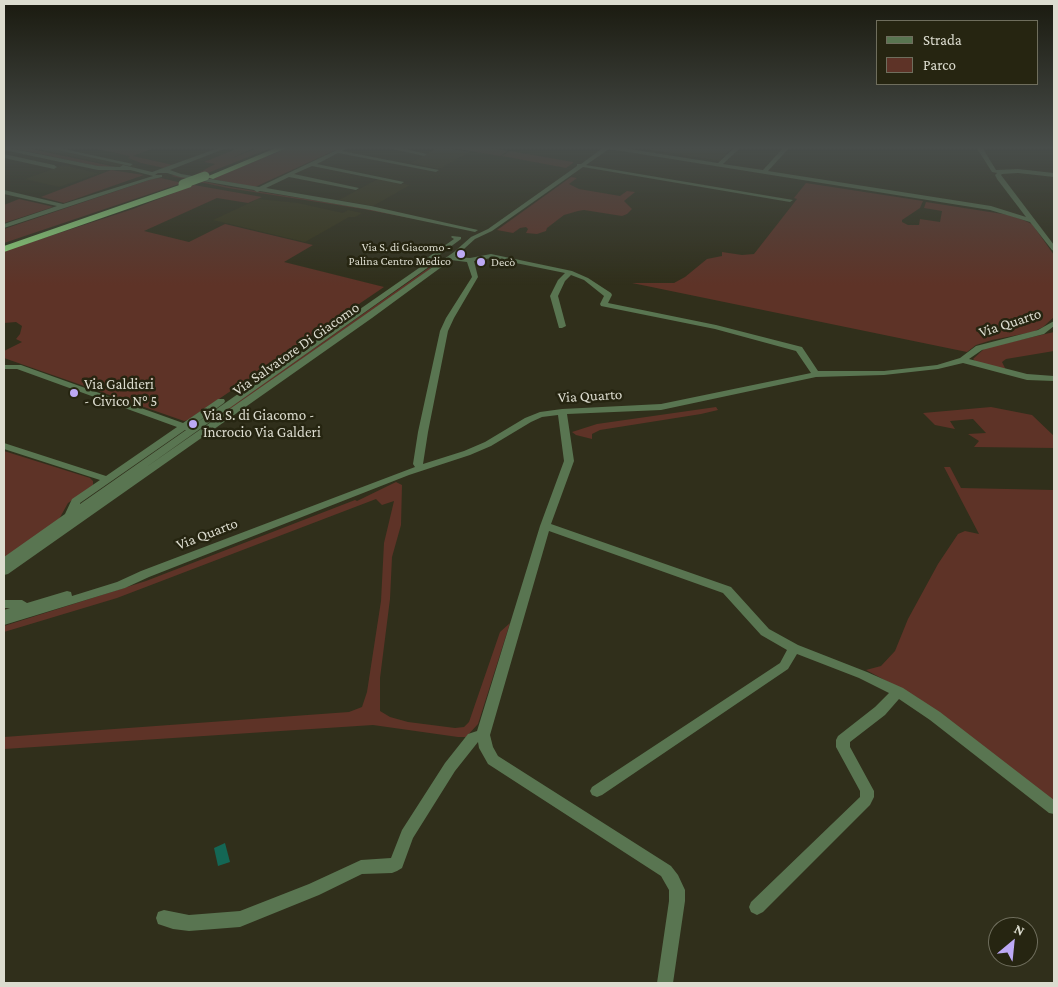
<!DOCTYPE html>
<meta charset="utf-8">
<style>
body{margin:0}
#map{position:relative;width:1058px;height:987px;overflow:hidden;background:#302f1b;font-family:"Crimson Pro",serif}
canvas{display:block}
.frame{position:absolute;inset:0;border:5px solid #dcdccf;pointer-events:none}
.legend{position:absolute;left:876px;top:20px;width:162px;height:65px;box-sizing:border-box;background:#262511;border:1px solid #6f6e5d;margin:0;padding:6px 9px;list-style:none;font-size:15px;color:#dcdccf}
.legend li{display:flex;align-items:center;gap:10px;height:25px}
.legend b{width:25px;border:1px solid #6f6e5d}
.north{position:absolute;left:988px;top:917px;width:50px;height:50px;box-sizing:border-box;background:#262511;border:1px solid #6f6e5d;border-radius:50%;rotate:28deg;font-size:14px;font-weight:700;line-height:20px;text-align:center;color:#dcdccf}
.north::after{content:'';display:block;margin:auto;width:18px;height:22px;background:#bda9f5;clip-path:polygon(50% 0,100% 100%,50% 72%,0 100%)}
</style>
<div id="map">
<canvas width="1058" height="987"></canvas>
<div class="frame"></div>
<ul class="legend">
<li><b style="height:6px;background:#597551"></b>Strada</li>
<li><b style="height:14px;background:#5e3327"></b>Parco</li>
</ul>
<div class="north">N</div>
</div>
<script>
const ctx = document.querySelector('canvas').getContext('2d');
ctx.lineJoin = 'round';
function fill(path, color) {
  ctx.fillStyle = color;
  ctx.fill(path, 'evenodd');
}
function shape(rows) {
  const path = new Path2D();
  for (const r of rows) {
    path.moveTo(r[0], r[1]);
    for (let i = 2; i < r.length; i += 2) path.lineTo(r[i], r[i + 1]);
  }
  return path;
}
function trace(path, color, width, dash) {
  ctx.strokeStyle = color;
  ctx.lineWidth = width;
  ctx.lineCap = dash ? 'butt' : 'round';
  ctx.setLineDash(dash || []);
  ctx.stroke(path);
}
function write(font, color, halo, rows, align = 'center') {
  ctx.font = font + ' "Crimson Pro",serif';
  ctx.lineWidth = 5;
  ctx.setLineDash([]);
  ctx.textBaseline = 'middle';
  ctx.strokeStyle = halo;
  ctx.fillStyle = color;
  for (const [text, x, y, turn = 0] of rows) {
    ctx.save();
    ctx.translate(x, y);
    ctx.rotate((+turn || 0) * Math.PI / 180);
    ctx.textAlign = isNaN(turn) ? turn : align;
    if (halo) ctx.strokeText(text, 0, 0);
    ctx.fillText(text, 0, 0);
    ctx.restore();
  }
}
const built = shape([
 [29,147,47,147,137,166,126,170,112,169,59,187,25,179,63,165,98,173,120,167],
 [440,147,470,152,439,169,410,163],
 [648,147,733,147,719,161,645,149],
 [378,179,410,185,373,206,339,200],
 [258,199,298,203,343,213,348,210,362,213,355,217,349,217,305,242,213,220]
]);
const green = shape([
 [7,147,22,147,116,167,101,167],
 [88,147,143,147,151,149,133,156,173,165,184,162,164,168,141,163,128,158,130,156],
 [241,147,256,147,232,158,260,147,274,147,200,176,195,175,215,164,204,162],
 [290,147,340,148,255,187,212,179],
 [447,147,484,147,508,151,500,156],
 [510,151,573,162,573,163,566,168,502,156],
 [111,170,144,175,64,203,41,197],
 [174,175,230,187,369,209,451,226,363,209,228,188,171,176],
 [571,177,577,178,569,184,579,189,620,196,627,191,635,192,624,201,632,209,627,214,622,216,584,210,578,211,564,215,547,228,546,231,537,234,526,233,528,229,526,227,520,228,513,233,497,230],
 [161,178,182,183,4,243,4,229,152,179],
 [806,183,923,201,920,208,902,220,902,222,908,225,919,225,920,219,940,222,942,211,924,208,926,202,1009,215,1023,220,1032,224,1054,255,1054,317,1043,327,1033,332,992,340,976,345,967,352,632,283,674,283,685,277,707,259,722,256,722,252,742,255,754,254,797,199,794,198],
 [194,185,262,197,248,203,217,198,144,231,189,242,225,224,313,245,284,262,384,287,188,420,184,421,4,358,4,351,22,342,16,339,20,334,22,326,16,322,4,323,4,251,133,209],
 [19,199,50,206,53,207,4,223,4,205],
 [433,265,429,270,236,406,210,421],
 [1054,332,1054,351,1006,359,1002,362,1006,370,976,362,973,359,985,348],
 [716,407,718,410,701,414,600,430,592,434,592,439,576,435,572,432,597,424],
 [991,407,1032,415,1054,436,1054,448,974,447,979,441,968,434,986,433,973,419,950,421,955,429,935,425,923,413],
 [4,451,90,478,93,481,93,485,88,490,68,503,58,521,4,559],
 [944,467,950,467,961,488,1054,490,1054,801,1038,792,918,698,866,670,881,666,895,651,908,619,938,564,958,534,965,531,979,534],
 [396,482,402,485,401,525,392,557,390,599,380,678,380,711,390,717,408,722,455,728,464,727,469,722,500,632,510,623,478,724,466,737,458,737,373,725,4,749,4,737,349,712,362,707,367,692,381,601,384,543,394,501,382,505,376,499,117,598,4,632,4,626,146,581,355,500,357,501]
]);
const water = shape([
 [225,843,230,862,218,866,214,848]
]);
const minor = shape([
 [4,147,98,166,120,167,123,165,152,172,221,147,229,147,170,170,181,174,259,187,343,147,350,147,342,151,439,170,436,172,338,153,317,164,404,182,401,184,312,166,294,174,359,188,356,190,289,177,266,188,371,206,478,230,475,232,371,210,260,191,257,192,254,190,180,177,167,173,158,173,155,175,162,175,162,177,149,180,4,228,4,224,57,206,4,194,4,190,63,204,153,176,130,170,98,170,4,150,4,147],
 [44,147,55,147,133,164,130,166,44,147],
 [384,147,396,147,427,154,424,156,384,147],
 [604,147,617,147,718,163,735,147,741,147,723,164,763,170,784,147,790,147,768,171,991,206,1026,217,997,179,995,175,997,173,992,172,976,147,982,147,996,170,1018,169,1054,173,1054,177,1018,173,1002,174,1001,175,1054,245,1054,251,1052,250,1030,222,990,210,609,149,586,165,793,200,790,202,583,167,492,231,475,239,455,257,470,258,491,254,572,271,588,278,611,293,612,295,608,303,716,325,802,347,818,371,884,371,937,365,960,358,976,346,1038,330,1054,321,1054,326,1044,334,982,350,969,359,1027,374,1054,376,1054,381,1027,380,963,363,938,369,884,375,816,377,661,410,567,414,574,461,551,524,731,587,769,629,798,645,867,672,903,688,940,712,1054,800,1054,814,1049,813,930,720,899,699,885,715,850,742,850,747,874,791,874,797,870,805,763,912,757,915,751,912,749,907,751,902,860,797,860,791,836,747,836,740,838,736,875,707,889,693,859,678,797,654,788,669,602,795,597,797,592,795,590,791,592,787,780,663,787,650,761,635,723,593,549,531,490,735,493,747,498,756,671,866,678,875,685,890,685,901,673,983,657,983,669,901,669,890,661,876,488,764,479,748,478,742,455,771,413,838,402,868,397,871,392,873,362,874,319,895,240,927,189,931,173,929,158,924,156,918,158,912,164,910,189,915,240,911,309,884,361,860,391,858,402,830,445,763,468,734,477,731,540,526,564,461,558,415,542,417,531,422,491,446,470,455,409,475,149,577,125,588,4,625,4,610,10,608,4,608,4,600,22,600,27,603,67,591,71,592,72,596,117,582,141,571,415,467,413,464,418,432,440,331,446,318,472,277,467,262,451,260,372,318,8,574,4,575,4,557,65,514,72,499,100,480,4,449,4,443,106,476,177,427,17,369,4,369,4,365,21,365,183,423,218,399,224,399,225,401,224,403,192,426,429,261,427,260,427,258,454,239,451,237,452,236,461,237,461,239,438,256,440,257,440,259,145,468,366,314,454,252,471,237,488,229,577,166,577,164,581,164,604,147],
 [491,258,565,273,558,280,550,296,559,328,562,328,566,326,558,296,565,281,571,275,584,280,604,296,600,304,601,306,715,329,796,351,811,373,661,404,562,409,540,412,525,418,485,442,464,451,423,464,428,432,448,331,454,318,478,277,474,261,491,258],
 [185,430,186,430,80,504,80,503,185,430],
 [4,154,54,165,57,167,54,169,4,158,4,154]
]);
const highway = shape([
 [278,147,289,147,213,179,206,177,278,147],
 [188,182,192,185,191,187,4,252,4,246,188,182]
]);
const highwayBridge = shape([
 [183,184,205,176]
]);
const markers = [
 [461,254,5,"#bda9f5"],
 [481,262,5,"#bda9f5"],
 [74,393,5,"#bda9f5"],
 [193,424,5,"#bda9f5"]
];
const farPoinames = [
 ["Via S. di Giacomo -",451,247],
 ["Palina Centro Medico",451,261],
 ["Decò",491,262,"left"]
];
const streetNames = [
 ["Via Quarto",1010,323,-18],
 ["Via Salvatore Di Giacomo",296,349,-35],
 ["Via Quarto",590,396,-3],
 ["Via Quarto",207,534,-21]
];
const poiNames = [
 ["Via Galdieri",84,384],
 ["- Civico N° 5",84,401],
 ["Via S. di Giacomo -",203,415],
 ["Incrocio Via Galderi",203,432]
];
fill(built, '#37351a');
fill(green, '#5e3327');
fill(water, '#146755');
fill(minor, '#597551');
fill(highway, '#90d87d');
trace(highwayBridge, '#90d87d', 9);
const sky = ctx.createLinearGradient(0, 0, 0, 285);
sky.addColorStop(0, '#1a1a0f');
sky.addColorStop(0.52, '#484d4a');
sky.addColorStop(1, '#484d4a00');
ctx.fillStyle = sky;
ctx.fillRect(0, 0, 1058, 285);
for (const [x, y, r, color] of markers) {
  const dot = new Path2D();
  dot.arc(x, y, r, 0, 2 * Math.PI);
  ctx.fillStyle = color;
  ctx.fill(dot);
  trace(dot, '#262511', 2);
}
write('12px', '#dcdccf', '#262511', farPoinames, 'right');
write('15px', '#dcdccf', '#262511', streetNames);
write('15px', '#dcdccf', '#262511', poiNames, 'left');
</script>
